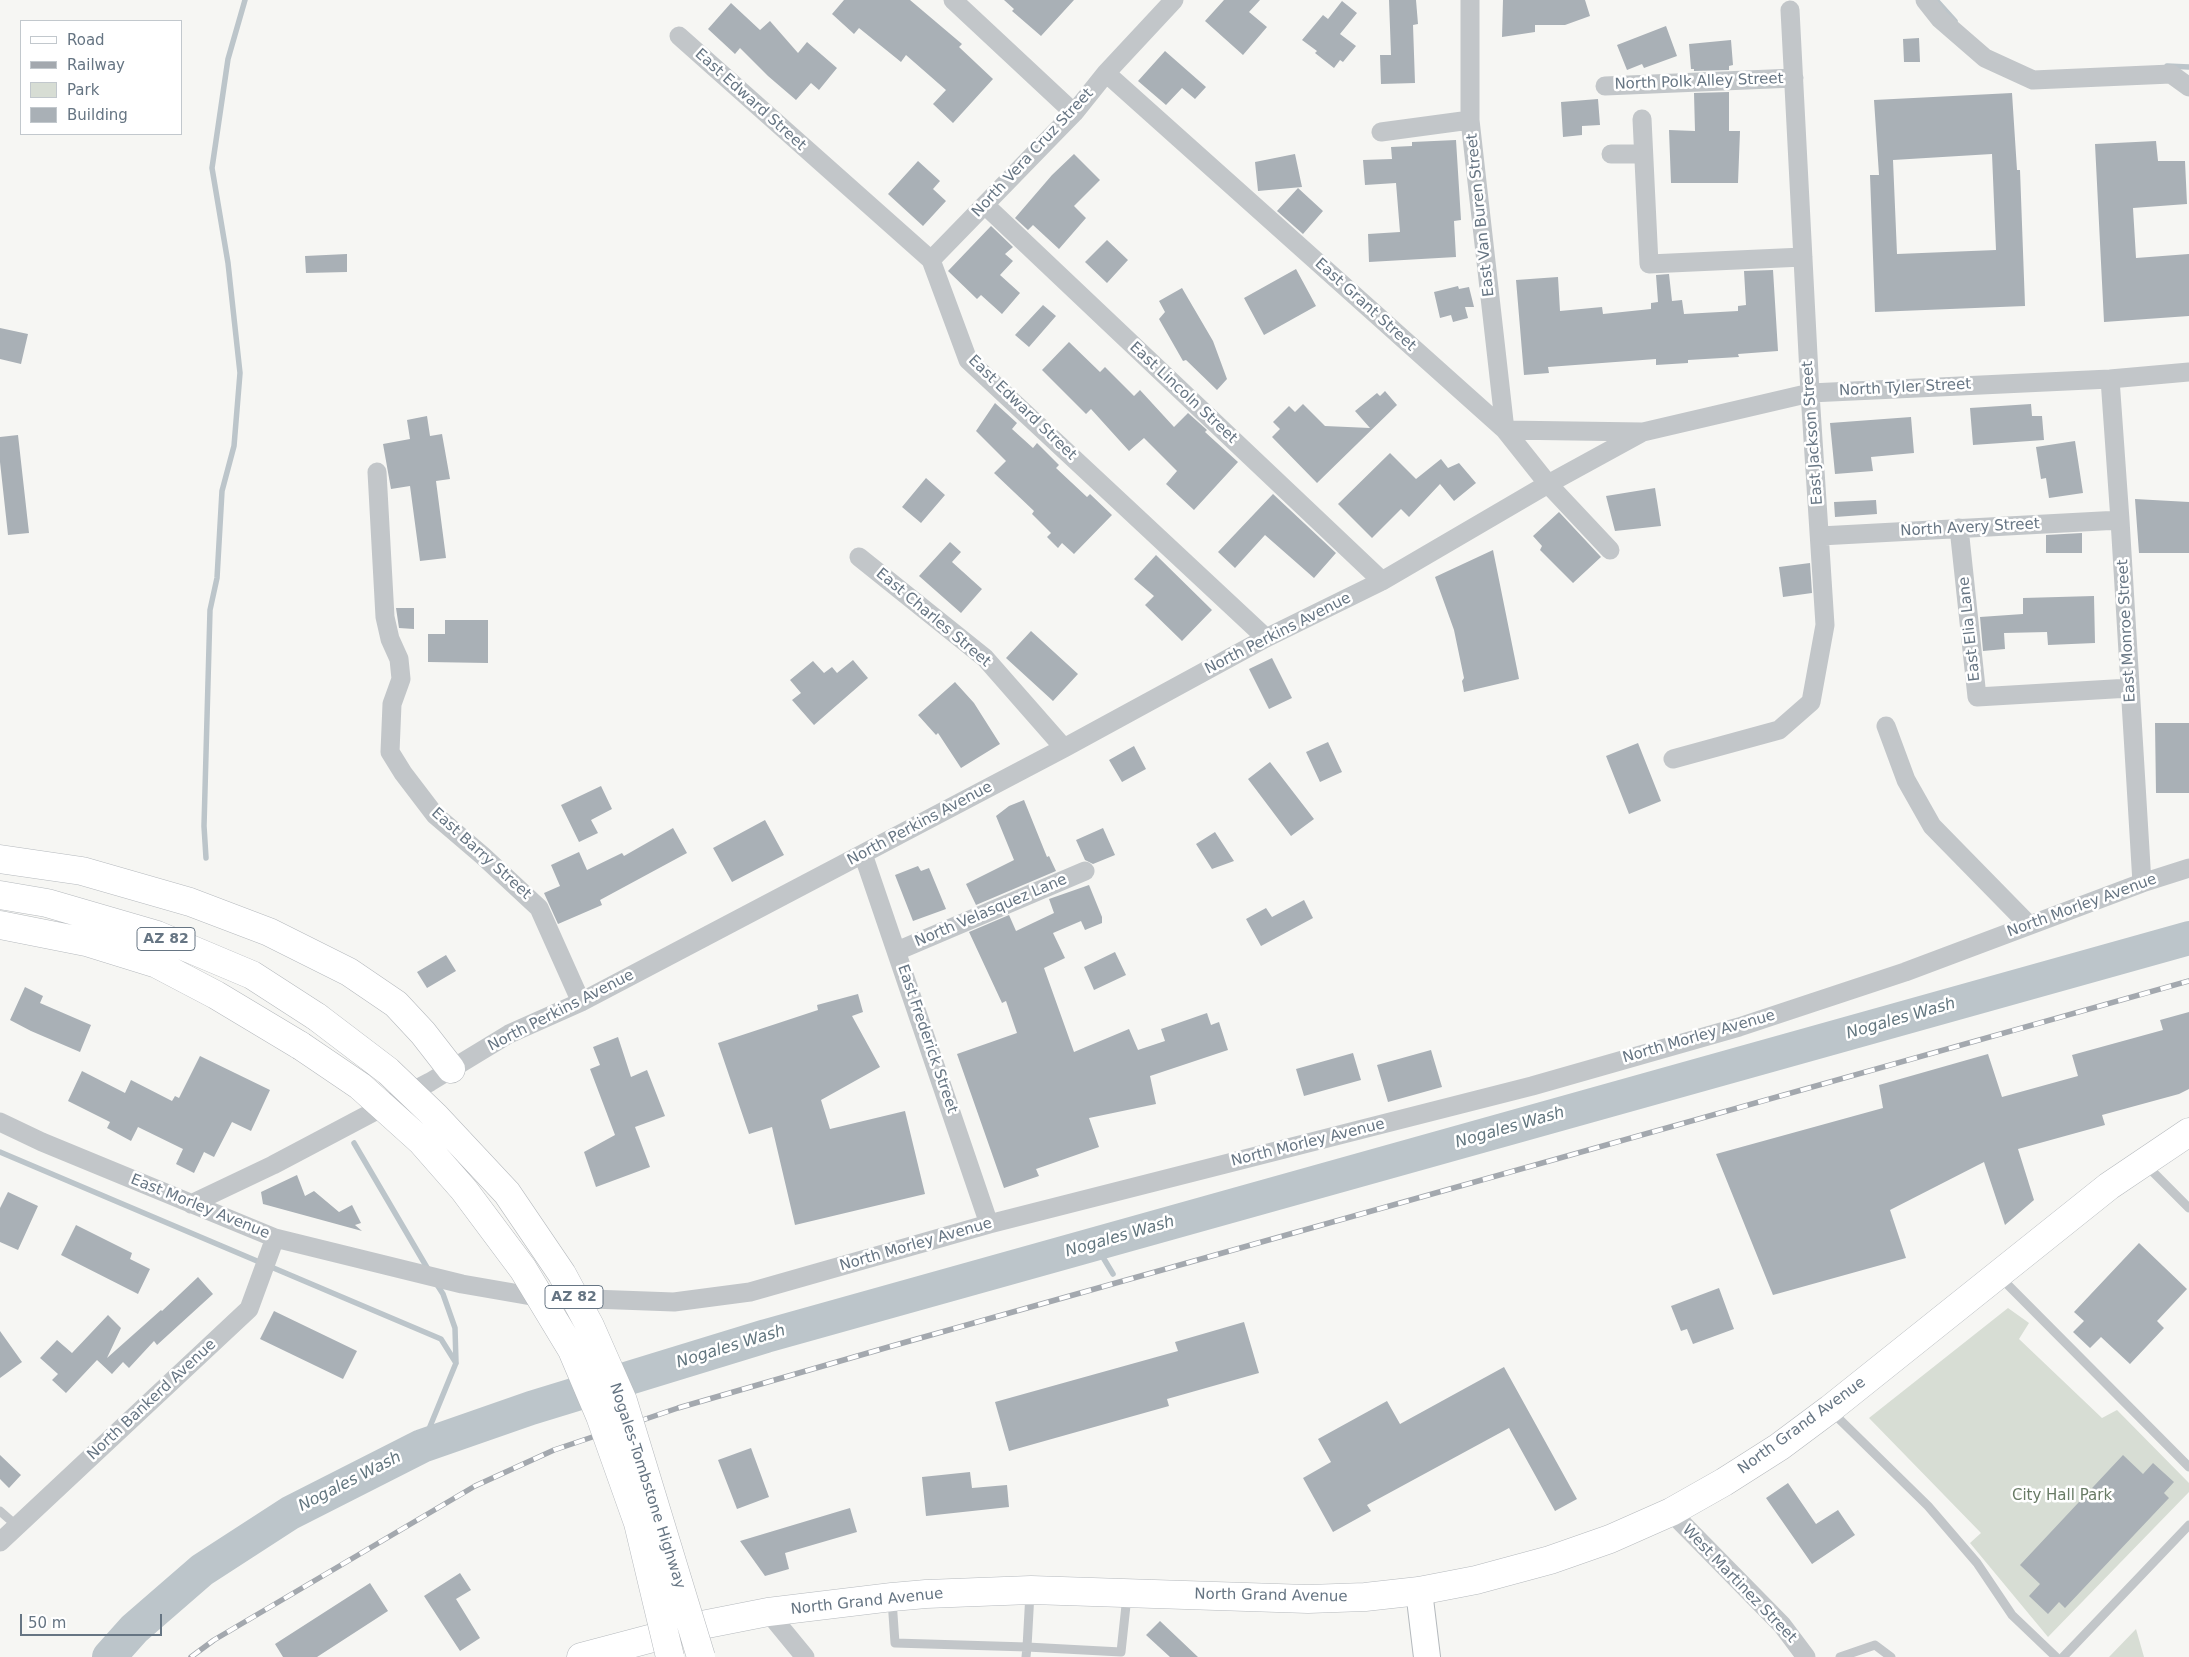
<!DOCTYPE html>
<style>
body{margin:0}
#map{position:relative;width:2189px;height:1657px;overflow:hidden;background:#f6f6f3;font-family:"DejaVu Sans",sans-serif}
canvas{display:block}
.legend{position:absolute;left:20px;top:20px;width:162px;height:115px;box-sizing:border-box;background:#fff;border:1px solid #c2c8cd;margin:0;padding:6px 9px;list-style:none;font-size:15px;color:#667583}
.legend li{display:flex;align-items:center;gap:10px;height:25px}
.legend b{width:25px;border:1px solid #c2c8cd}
.scale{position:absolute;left:20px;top:1614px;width:142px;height:22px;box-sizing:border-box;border:2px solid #667583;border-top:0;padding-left:6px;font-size:15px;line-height:18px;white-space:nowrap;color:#667583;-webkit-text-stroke:4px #fff;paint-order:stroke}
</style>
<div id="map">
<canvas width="2189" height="1657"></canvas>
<ul class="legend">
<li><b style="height:6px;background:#fff"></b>Road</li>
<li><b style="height:6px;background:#a3a8ae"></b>Railway</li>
<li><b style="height:14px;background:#d7ddd4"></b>Park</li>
<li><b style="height:14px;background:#a9b0b6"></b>Building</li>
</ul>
<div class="scale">50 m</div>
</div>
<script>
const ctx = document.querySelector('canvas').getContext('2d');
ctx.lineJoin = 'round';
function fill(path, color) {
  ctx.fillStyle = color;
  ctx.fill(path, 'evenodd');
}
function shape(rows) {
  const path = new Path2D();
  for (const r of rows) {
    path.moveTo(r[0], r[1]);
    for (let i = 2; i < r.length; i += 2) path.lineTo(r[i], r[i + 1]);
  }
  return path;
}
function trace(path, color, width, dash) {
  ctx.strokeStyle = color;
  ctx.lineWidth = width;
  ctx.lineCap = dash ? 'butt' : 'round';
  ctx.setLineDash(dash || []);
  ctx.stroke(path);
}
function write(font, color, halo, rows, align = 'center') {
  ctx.font = font + ' "DejaVu Sans",sans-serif';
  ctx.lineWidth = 5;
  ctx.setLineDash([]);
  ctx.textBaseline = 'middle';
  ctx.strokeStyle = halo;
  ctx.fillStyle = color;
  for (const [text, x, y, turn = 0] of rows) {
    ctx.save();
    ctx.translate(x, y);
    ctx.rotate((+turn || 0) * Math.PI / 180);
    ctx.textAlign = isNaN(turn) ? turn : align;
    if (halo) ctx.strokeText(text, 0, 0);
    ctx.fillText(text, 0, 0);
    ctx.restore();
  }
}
const green = shape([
 [2008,1308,2029,1323,2019,1339,2102,1418,2117,1410,2189,1483,2189,1492,2048,1637,1970,1543,1981,1533,1869,1418],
 [2136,1629,2144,1657,2109,1657]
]);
const stream = shape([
 [1936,0,1955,21],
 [2167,66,2189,67],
 [206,858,204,826,210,610,217,578,222,491,234,446,240,373,228,263,212,168,228,59,245,0],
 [354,1143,429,1271],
 [0,1152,441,1339,456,1363],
 [1095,1244,1113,1274],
 [422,1446,456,1363,455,1328,443,1294,436,1283]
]);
const river = shape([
 [109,1657,134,1629,202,1570,290,1513,422,1446,531,1408,766,1336,2189,938]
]);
const building = shape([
 [844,0,910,0,962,44,959,47,993,79,953,123,933,104,946,90,906,55,901,62,859,28,854,34,832,14],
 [1004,0,1074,0,1041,36,1012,11,1014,9],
 [1224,0,1260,0,1249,12,1267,27,1243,55,1205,21],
 [1389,0,1416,0,1418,24,1413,25,1415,83,1381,84,1380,55,1391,55],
 [1503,0,1585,0,1590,16,1565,25,1535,25,1535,32,1502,37],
 [1342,1,1357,13,1340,34,1356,46,1343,62,1340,60,1334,68,1315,53,1317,51,1302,40,1323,15,1328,19],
 [731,3,760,30,770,21,798,53,807,42,837,68,819,90,811,83,796,100,768,76,740,48,735,54,708,29],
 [1666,26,1677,56,1644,68,1642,64,1627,70,1617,45],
 [1919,38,1920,62,1904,62,1903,39],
 [1731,40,1733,65,1729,66,1729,70,1694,71,1694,69,1691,69,1689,44],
 [1165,51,1206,87,1195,99,1182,88,1166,105,1138,81],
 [1729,92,1729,131,1740,131,1738,183,1671,183,1669,130,1695,131,1694,93],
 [2012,93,2017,170,2020,170,2025,306,1875,312,1870,175,1879,175,1874,100],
 [1992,154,1996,250,1897,254,1893,160],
 [1598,99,1600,125,1582,126,1582,135,1563,137,1561,102],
 [1456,140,1461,220,1454,221,1456,257,1369,262,1368,234,1400,232,1396,183,1365,185,1363,160,1392,159,1391,147,1412,146,1412,142],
 [2156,141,2158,161,2185,161,2187,204,2133,208,2136,258,2189,254,2189,316,2104,322,2095,144],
 [1074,154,1100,180,1074,206,1086,218,1059,249,1033,225,1028,230,1015,218,1052,175],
 [1295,154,1302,187,1258,191,1255,162],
 [918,161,940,181,933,189,946,201,923,226,888,194],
 [1298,188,1323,211,1303,234,1277,211],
 [991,226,1013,247,1005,254,1013,261,1000,275,1020,293,1002,314,981,295,977,299,948,271],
 [1107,240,1128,260,1107,283,1085,262],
 [347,254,347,272,306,273,305,256],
 [1296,269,1316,306,1264,335,1244,298],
 [1773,270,1778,351,1738,354,1739,357,1688,360,1688,363,1656,365,1656,359,1548,367,1549,373,1524,375,1516,280,1558,277,1560,311,1602,307,1603,314,1651,309,1651,303,1658,302,1656,275,1669,274,1672,301,1682,300,1684,314,1738,311,1738,306,1746,305,1744,271],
 [1458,286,1459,289,1469,287,1474,307,1465,307,1468,318,1453,322,1451,315,1440,318,1434,292],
 [1182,288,1213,341,1227,379,1217,390,1186,360,1183,361,1159,319,1165,312,1159,301],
 [1043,305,1056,316,1029,347,1015,335],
 [0,328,28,334,21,364,0,359],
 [1069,342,1100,372,1105,367,1134,396,1140,390,1174,427,1188,413,1207,430,1205,432,1238,462,1194,510,1166,484,1177,471,1144,438,1129,451,1091,409,1086,414,1042,370],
 [1385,391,1397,405,1317,483,1272,437,1280,429,1273,422,1289,406,1295,412,1303,404,1325,426,1370,428,1355,411,1377,393,1380,396],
 [995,403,1017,423,1012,429,1033,448,1037,443,1059,465,1056,468,1087,497,1090,494,1112,515,1074,554,1062,543,1058,548,1047,537,1051,533,1032,514,1034,511,994,473,1006,461,976,431],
 [2031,404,2032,416,2042,416,2044,440,1973,445,1970,408],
 [427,416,430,436,442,434,450,479,436,481,446,558,420,561,410,486,391,489,383,444,410,439,407,420],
 [1911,417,1914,453,1871,457,1873,471,1835,474,1830,423],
 [18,435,29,533,8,535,0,462,0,437],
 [2075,441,2083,493,2049,498,2046,478,2041,479,2036,447],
 [1390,453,1416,479,1441,459,1448,468,1459,463,1476,483,1454,501,1440,484,1409,517,1401,509,1372,538,1338,504],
 [926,478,945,495,921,523,902,507],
 [1655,488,1661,526,1615,531,1606,496],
 [1273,494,1336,553,1314,578,1265,535,1235,568,1218,552],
 [2135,499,2189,502,2189,553,2139,553],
 [1876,500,1877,514,1835,517,1834,502],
 [1559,512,1601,557,1573,583,1540,550,1542,546,1533,536],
 [2082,533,2082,553,2046,553,2046,535],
 [950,542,961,552,952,562,982,589,961,613,919,576],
 [1493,550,1519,679,1464,692,1462,681,1464,678,1454,630,1435,577],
 [1156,555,1212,610,1182,641,1145,605,1154,596,1134,579],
 [1810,563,1812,593,1783,597,1779,567],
 [2094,596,2095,643,2048,645,2047,632,2004,633,2005,649,1983,651,1980,617,2023,614,2023,598],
 [396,608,414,608,414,629,399,628],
 [445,620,488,620,488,663,428,662,428,634,445,634],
 [1031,631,1078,674,1053,701,1006,658],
 [1272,658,1292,698,1269,709,1249,669],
 [853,660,868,678,814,725,792,700,801,693,790,680,813,661,824,673,832,667,837,673],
 [955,682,974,703,1000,744,961,768,938,733,936,735,918,715],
 [2155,723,2189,723,2189,793,2156,793],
 [1328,742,1342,772,1320,782,1306,752],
 [1638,743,1661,801,1629,814,1606,756],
 [1134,746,1146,769,1122,782,1109,760],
 [1270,762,1314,819,1291,836,1248,779],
 [601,786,612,809,591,820,598,833,579,842,561,805],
 [1024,800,1047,857,1049,856,1056,871,976,905,966,884,1014,860,996,816,1009,806],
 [765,820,784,855,732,882,713,848],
 [673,828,687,853,600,900,602,905,558,924,544,893,560,886,551,865,579,852,587,870,622,853,624,856],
 [1103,828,1115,855,1093,864,1085,860,1076,840],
 [1215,832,1234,861,1212,869,1196,844],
 [918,866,921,871,929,868,946,909,913,921,895,875],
 [1089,885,1102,917,1102,923,1085,930,1081,921,1053,933,1065,958,1044,968,1074,1052,1129,1029,1138,1050,1165,1041,1161,1029,1207,1013,1211,1025,1219,1022,1228,1050,1150,1076,1156,1104,1089,1118,1099,1147,1036,1169,1039,1176,1004,1188,957,1054,1017,1033,1006,1001,1002,1003,969,932,1009,915,1016,931,1054,913,1049,899],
 [1304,900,1313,918,1261,946,1246,919,1266,908,1272,917],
 [1115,952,1126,975,1094,990,1084,967],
 [446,955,456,971,427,988,417,972],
 [25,987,43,996,40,1003,91,1025,80,1052,31,1031,10,1020],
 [858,994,863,1012,852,1016,880,1067,821,1100,830,1129,905,1111,925,1194,795,1225,772,1127,749,1134,718,1043,818,1010,817,1005],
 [2189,1012,2189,1089,2179,1094,2102,1115,2105,1125,2018,1149,2034,1200,2005,1225,1984,1162,1890,1210,1906,1258,1773,1295,1716,1154,1883,1108,1879,1085,1988,1054,2002,1097,2078,1076,2072,1055,2163,1030,2160,1020],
 [618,1037,631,1077,647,1070,665,1116,635,1127,650,1167,596,1187,584,1152,615,1135,590,1069,600,1065,593,1047],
 [1431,1050,1442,1087,1388,1102,1377,1065],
 [1353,1053,1361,1080,1304,1096,1296,1069],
 [200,1056,270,1090,251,1131,232,1122,214,1157,204,1152,194,1173,176,1164,183,1149,138,1127,131,1141,107,1128,110,1122,68,1101,82,1071,125,1093,131,1080,172,1101,175,1096,179,1098],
 [297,1175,305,1196,314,1191,339,1212,352,1205,361,1223,355,1225,362,1231,263,1204,261,1192],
 [8,1192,38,1206,18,1250,0,1242,0,1208],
 [76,1225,132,1253,130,1259,150,1269,138,1294,61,1255],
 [2139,1243,2187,1289,2157,1321,2164,1328,2130,1364,2101,1337,2090,1348,2073,1332,2084,1321,2074,1312],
 [198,1277,213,1294,157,1345,154,1341,129,1368,123,1362,112,1374,97,1360,66,1393,52,1380,58,1374,40,1358,57,1340,72,1353,108,1315,121,1328,107,1358,161,1310,162,1311],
 [1719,1288,1734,1329,1693,1344,1687,1329,1681,1331,1671,1306],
 [274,1311,357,1351,343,1379,260,1339],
 [1244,1322,1259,1373,1167,1399,1169,1406,1009,1451,995,1402,1178,1351,1175,1342],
 [0,1331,22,1362,0,1378],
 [1504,1367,1577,1499,1555,1511,1509,1428,1367,1505,1371,1511,1333,1532,1303,1478,1331,1462,1318,1439,1387,1401,1400,1424],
 [751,1448,769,1497,737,1509,718,1460],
 [0,1455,21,1475,9,1488,0,1479],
 [2123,1455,2143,1474,2153,1463,2174,1482,2164,1493,2169,1498,2065,1608,2059,1602,2048,1614,2029,1596,2040,1584,2020,1565],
 [970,1472,972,1488,1007,1485,1009,1507,926,1516,922,1477],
 [1788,1483,1816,1524,1838,1510,1855,1535,1812,1564,1766,1498],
 [850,1508,857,1532,785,1553,789,1569,765,1576,740,1541],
 [460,1573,471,1590,456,1599,480,1638,460,1651,424,1596],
 [370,1583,388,1611,317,1657,283,1657,275,1644],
 [1160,1621,1198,1657,1170,1657,1146,1635]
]);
const lane = shape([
 [2147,1166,2189,1208],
 [2000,1277,2189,1467],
 [1831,1411,1928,1506,1977,1563,2012,1615,2056,1657],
 [0,1511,17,1526],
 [1030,1593,1027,1647,1121,1652,1127,1596],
 [892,1600,895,1643,1027,1647,1026,1657],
 [1840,1657,1875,1645,1891,1657],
 [2063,1657,2189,1525]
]);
const street = shape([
 [953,0,1074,113],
 [1470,0,1470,120,1505,430],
 [1925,0,1940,19,1985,58,2033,80,2171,74,2189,87],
 [679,36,931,260,968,360,1266,638],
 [1106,73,1505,430,1548,484,1610,550],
 [1605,86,1794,78],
 [1642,119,1649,264,1803,257],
 [1381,132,1470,120],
 [1611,154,1643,154],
 [985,205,1382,581],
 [931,260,1074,113,1106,73,1174,0],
 [2110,379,2120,520,2142,883],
 [1505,430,1643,432,1810,393,2110,379,2189,372],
 [377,472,385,617,390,639,399,659,401,679,392,704,390,752,403,773,435,815,483,856,539,908,581,1002],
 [1959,528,1977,697,2130,688],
 [1820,536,2120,520],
 [859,557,985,658,1064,748],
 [1886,726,1906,780,1932,826,2029,925],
 [1673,759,1779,730,1811,702,1825,625,1810,393,1790,10],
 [863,854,989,1224],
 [897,951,1085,871],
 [0,1122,42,1142,275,1238,462,1284,537,1297,674,1302,750,1292,989,1224,1532,1086,1739,1027,1905,972,2142,883,2189,868],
 [191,1204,273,1165,430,1082,509,1034,581,1002,1064,748,1266,638,1382,581,1548,484,1643,432],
 [1671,1512,1782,1625,1806,1657],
 [0,1542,249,1309,275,1238],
 [768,1612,805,1657]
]);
const secondary = shape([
 [1419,1591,1427,1657]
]);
const primary = shape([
 [0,859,82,871,190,902,269,932,349,972,396,1004,423,1033,451,1069],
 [0,895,47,903,157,935,252,975,317,1017],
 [0,925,86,942,157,964,216,995,301,1046],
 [581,1657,702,1625,768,1612,892,1597,926,1594,1031,1590,1308,1599,1365,1597,1419,1591,1476,1580,1550,1560,1610,1539,1671,1512,1724,1482,1779,1447,1830,1409,2109,1186,2189,1132]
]);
const rail = shape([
 [191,1657,214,1640,475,1486,554,1450,678,1408,892,1346,2189,981]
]);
const primaryBridge = shape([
 [317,1017,388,1071,435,1116,507,1193,562,1274,590,1326,623,1401,701,1657],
 [301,1046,360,1086,421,1141,464,1190,523,1269,572,1350,600,1416,638,1523,670,1657]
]);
const shields = [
 [166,939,58],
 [574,1297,58]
];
const shieldNames = [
 ["AZ 82",166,939],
 ["AZ 82",574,1297]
];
const streetNames = [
 ["North Polk Alley Street",1699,82,-2],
 ["East Edward Street",750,100,42],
 ["North Vera Cruz Street",1033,153,-47],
 ["East Van Buren Street",1481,215,-96],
 ["East Grant Street",1365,305,42],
 ["North Tyler Street",1905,388,-3],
 ["East Lincoln Street",1183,393,43],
 ["East Edward Street",1022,408,44],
 ["East Jackson Street",1813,433,-94],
 ["North Avery Street",1970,528,-3],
 ["East Charles Street",933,618,40],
 ["East Elia Lane",1970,629,-96],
 ["East Monroe Street",2127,631,-93],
 ["North Perkins Avenue",1278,634,-27],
 ["North Perkins Avenue",920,824,-28],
 ["East Barry Street",481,854,42],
 ["North Morley Avenue",2082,906,-20],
 ["North Velasquez Lane",991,911,-23],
 ["North Perkins Avenue",561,1011,-27],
 ["North Morley Avenue",1699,1037,-16],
 ["East Frederick Street",927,1039,71],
 ["North Morley Avenue",1308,1143,-14],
 ["East Morley Avenue",200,1207,22],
 ["North Morley Avenue",916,1245,-16],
 ["North Bankerd Avenue",152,1400,-43],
 ["North Grand Avenue",1802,1426,-36],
 ["Nogales-Tombstone Highway",647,1486,72],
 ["West Martinez Street",1739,1584,46],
 ["North Grand Avenue",1271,1596,1],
 ["North Grand Avenue",867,1602,-6]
];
const parkNames = [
 ["City Hall Park",2062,1496]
];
const waterNames = [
 ["Nogales Wash",1901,1019,-16],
 ["Nogales Wash",1510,1128,-16],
 ["Nogales Wash",1120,1237,-16],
 ["Nogales Wash",731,1347,-17],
 ["Nogales Wash",350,1482,-27]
];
fill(green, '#d7ddd4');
trace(stream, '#bcc5ca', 5.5);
trace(river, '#bcc5ca', 34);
fill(building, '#a9b0b6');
trace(secondary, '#b4b9bd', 28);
trace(primary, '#b5b9bd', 29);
trace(lane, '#c2c6c9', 9);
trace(street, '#c2c6c9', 19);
trace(secondary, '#fff', 26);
trace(primary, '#fff', 28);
trace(rail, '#a3a8ae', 5.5);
trace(rail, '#fff', 4, [11]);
trace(primaryBridge, '#b5b9bd', 29, []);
trace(primaryBridge, '#fff', 28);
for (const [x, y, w] of shields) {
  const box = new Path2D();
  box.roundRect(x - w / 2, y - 11.5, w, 23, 4);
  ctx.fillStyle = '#fff';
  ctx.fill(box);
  trace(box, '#667583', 1);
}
write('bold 14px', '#667583', null, shieldNames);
write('15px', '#667583', '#fff', streetNames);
write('15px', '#687b65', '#fff', parkNames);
write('italic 16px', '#62767f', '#fff', waterNames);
</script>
